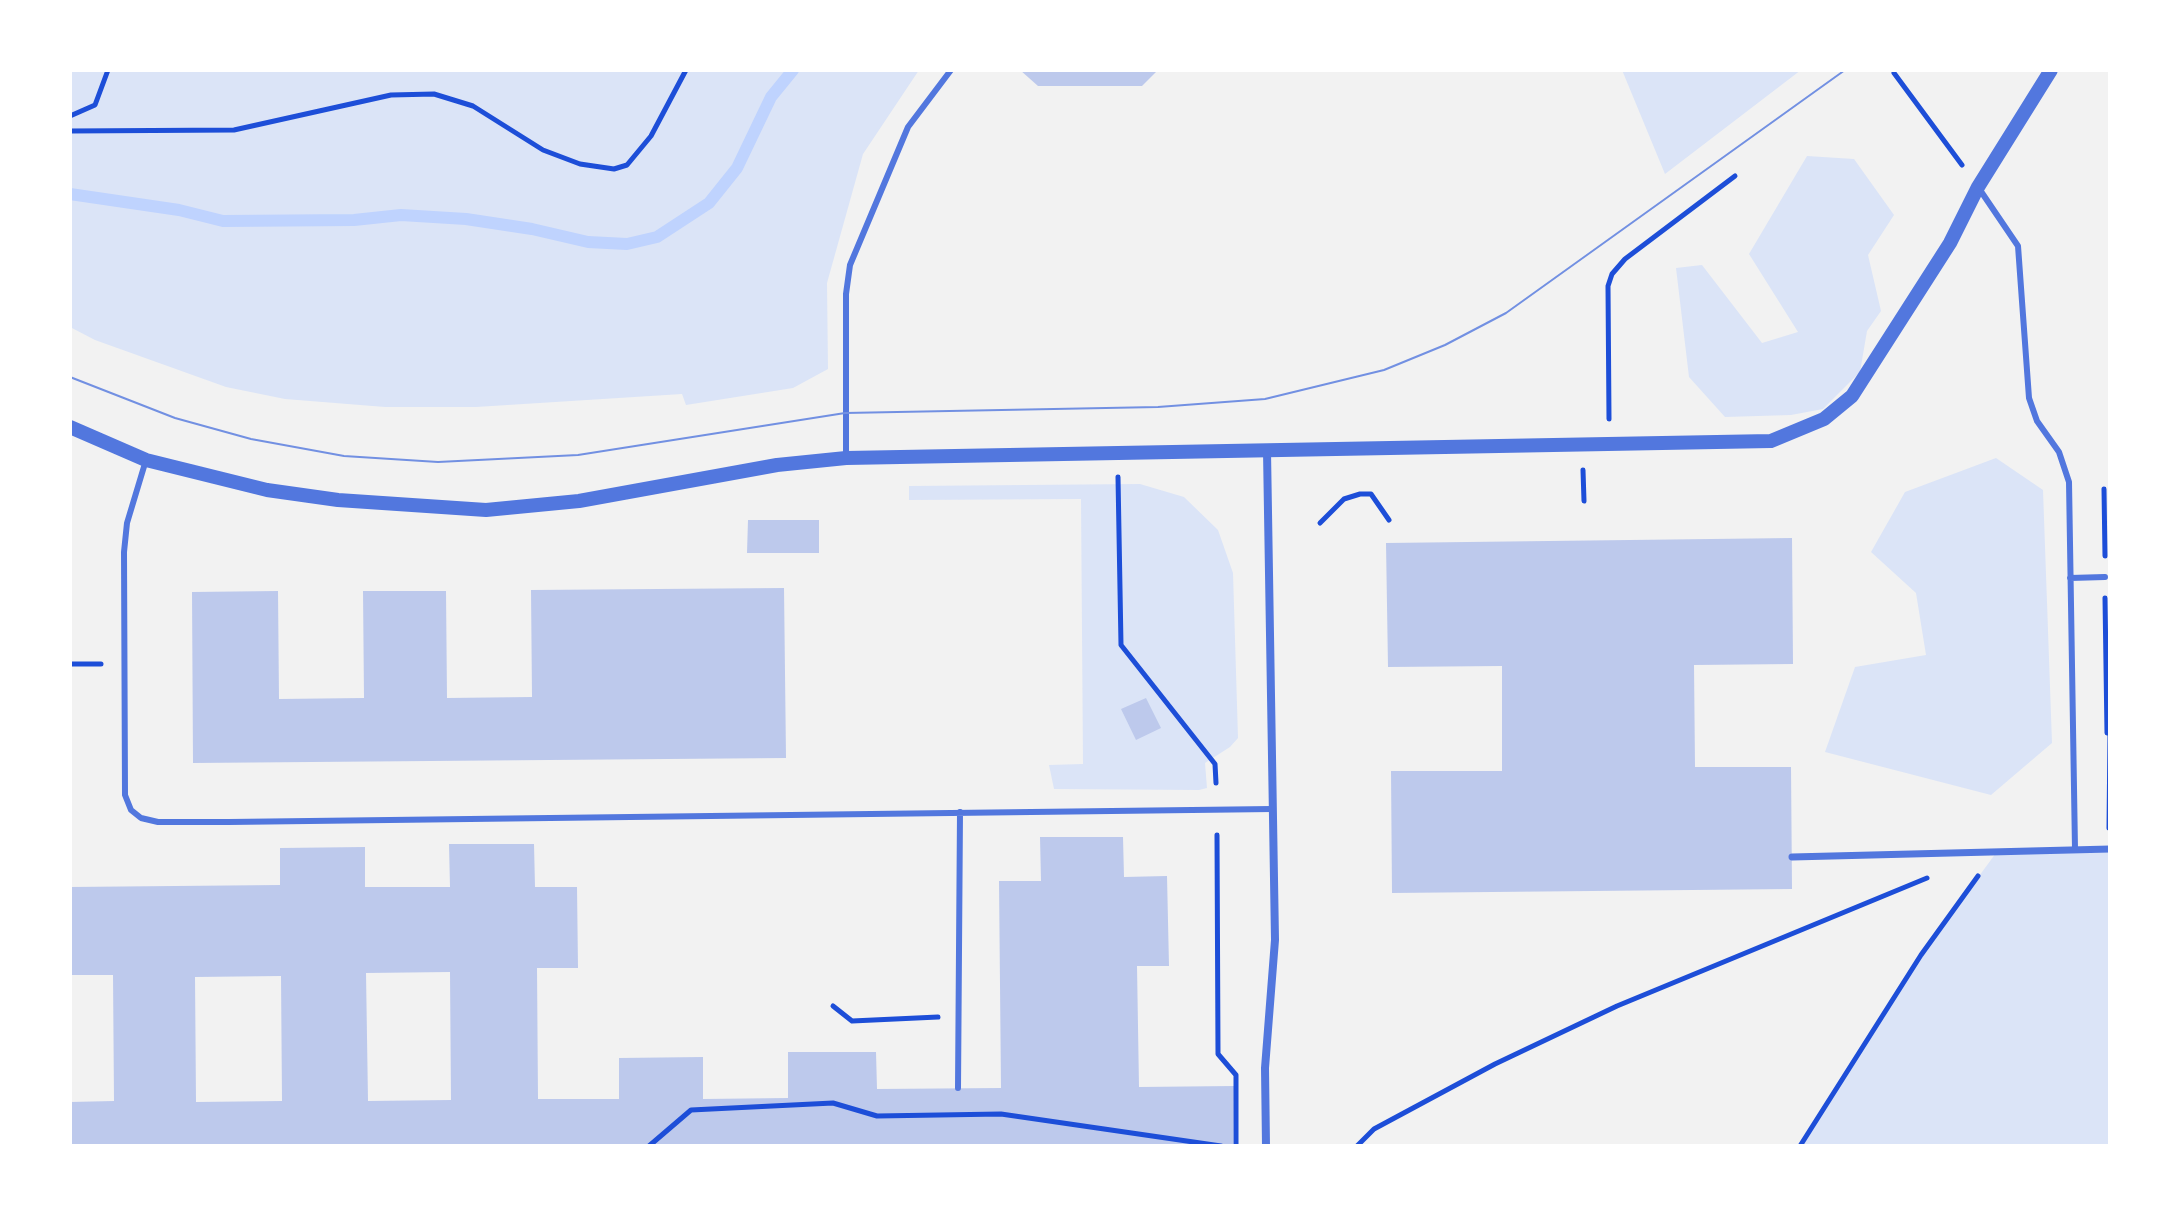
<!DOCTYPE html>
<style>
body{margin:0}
#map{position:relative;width:2180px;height:1216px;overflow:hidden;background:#f2f2f2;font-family:Cabin,sans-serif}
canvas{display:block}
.frame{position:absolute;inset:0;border:72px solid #fff;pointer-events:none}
</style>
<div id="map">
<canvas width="2180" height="1216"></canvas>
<div class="frame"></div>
</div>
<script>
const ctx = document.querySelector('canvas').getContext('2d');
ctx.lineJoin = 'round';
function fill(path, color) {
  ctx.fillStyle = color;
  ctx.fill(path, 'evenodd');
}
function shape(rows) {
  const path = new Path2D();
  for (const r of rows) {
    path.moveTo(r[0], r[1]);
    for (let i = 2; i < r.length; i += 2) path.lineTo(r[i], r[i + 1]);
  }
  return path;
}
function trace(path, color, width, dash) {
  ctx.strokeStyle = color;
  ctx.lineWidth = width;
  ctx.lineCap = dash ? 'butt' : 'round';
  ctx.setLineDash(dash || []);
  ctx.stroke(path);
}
const green = shape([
 [70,70,919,70,863,154,827,283,828,369,793,388,686,405,682,394,476,407,385,407,285,399,226,387,95,340,70,327],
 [1622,70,1801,70,1665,174],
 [1807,156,1854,159,1894,215,1868,255,1881,311,1867,331,1860,372,1823,409,1791,415,1725,417,1689,377,1676,268,1702,265,1762,343,1798,332,1749,254],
 [1996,458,2043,490,2052,743,1991,795,1825,752,1855,667,1926,655,1916,593,1871,552,1905,492],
 [1140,484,1184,497,1218,530,1233,573,1238,738,1230,747,1205,763,1207,788,1199,790,1054,789,1049,765,1083,764,1081,499,909,500,909,486],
 [2110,849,2110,1146,1800,1146,1921,955,1996,853]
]);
const stream = shape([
 [70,194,179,210,223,221,354,220,401,215,466,219,532,229,588,242,627,244,657,237,709,203,737,168,771,97,793,70]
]);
const building = shape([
 [1020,70,1158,70,1142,86,1038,86],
 [748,520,819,520,819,553,747,553],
 [1792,538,1793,664,1694,665,1695,767,1791,767,1792,889,1392,893,1391,771,1502,771,1502,666,1388,667,1386,543],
 [784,588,786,758,193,763,192,592,278,591,279,699,364,698,363,591,446,591,447,698,532,697,531,590],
 [1146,698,1161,728,1136,740,1121,709],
 [1040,837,1123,837,1124,877,1167,876,1169,966,1137,966,1139,1087,1234,1086,1233,1146,70,1146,70,1102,114,1101,113,975,70,975,70,887,280,885,280,848,365,847,365,887,450,887,449,844,534,844,535,887,577,887,578,968,537,968,538,1099,619,1099,619,1058,703,1057,703,1099,788,1098,788,1052,876,1052,877,1089,1001,1088,999,881,1041,881],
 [450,972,451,1100,368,1101,366,973],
 [281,976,282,1101,196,1102,195,977]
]);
const path = shape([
 [1894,73,1962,165],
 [70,116,95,105,108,70],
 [70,131,234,130,391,95,434,94,473,106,543,150,580,164,614,169,627,165,651,136,686,70],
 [1609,419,1608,286,1612,274,1625,259,1735,176],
 [1583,470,1584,501],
 [1118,477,1121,645,1215,764,1216,783],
 [2104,489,2105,556],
 [1320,523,1344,499,1360,494,1371,494,1389,520],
 [2105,598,2107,733],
 [70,664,101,664],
 [2109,828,2110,733],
 [1217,835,1218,1054,1236,1075,1236,1146],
 [833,1006,852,1021,938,1017],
 [649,1146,691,1110,833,1103,877,1116,1001,1114,1221,1146],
 [1357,1146,1374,1129,1495,1064,1617,1006,1927,878],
 [1800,1146,1921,955,1978,876]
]);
const service = shape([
 [1978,187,2018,246,2029,398,2037,421,2059,452,2069,482,2075,849],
 [846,458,846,294,850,265,908,127,951,70],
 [146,460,127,523,124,552,125,795,131,810,141,818,158,822,229,822,1272,809],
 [2070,578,2105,577],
 [958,1088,960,812]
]);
const pedestrian = shape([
 [1792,857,2110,849]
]);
const minor = shape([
 [1266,1146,1265,1068,1275,940,1267,451]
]);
const tertiary = shape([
 [70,427,146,460,267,490,338,500,486,510,579,501,777,465,846,458,1771,441,1824,419,1852,396,1950,243,1978,187,2051,70]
]);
const tram = shape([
 [70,377,175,418,251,439,344,456,438,462,578,455,845,413,1158,407,1265,399,1384,370,1445,345,1506,313,1845,70]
]);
fill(green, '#dbe4f7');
trace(stream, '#bfd3fe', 12);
fill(building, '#bdc9ec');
trace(path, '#1d4ed8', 5);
trace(service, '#5277de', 6);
trace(pedestrian, '#5277de', 7);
trace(minor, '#5277de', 8);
trace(tertiary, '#5277de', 14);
trace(tram, '#7290e2', 2);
</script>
